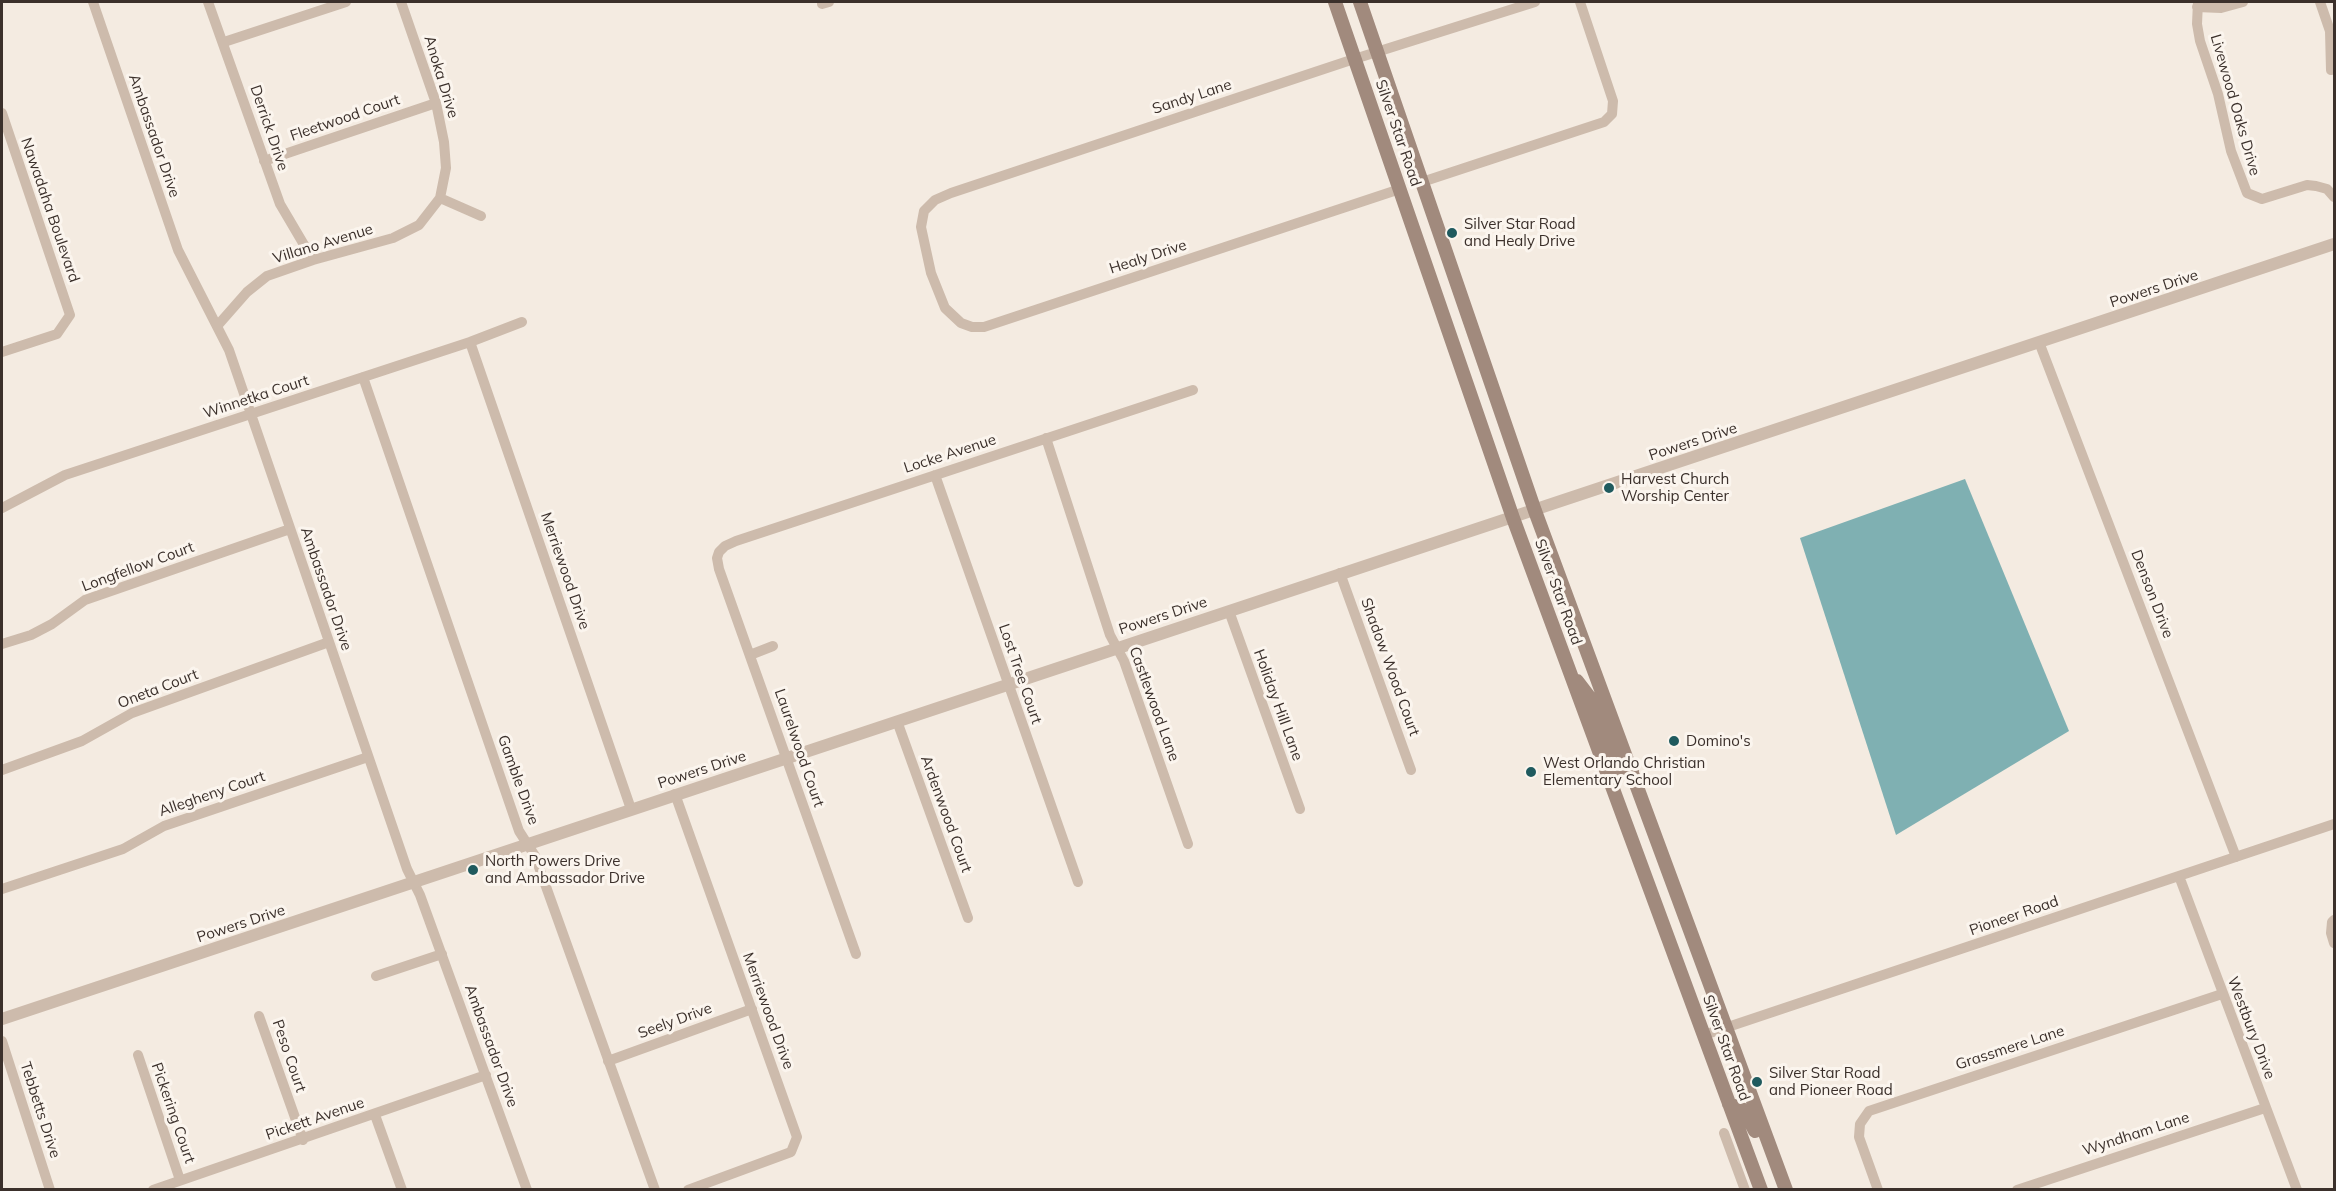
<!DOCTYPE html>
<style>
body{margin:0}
#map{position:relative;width:2336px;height:1191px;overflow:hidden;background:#f4ebe1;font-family:Mulish,sans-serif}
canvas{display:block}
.frame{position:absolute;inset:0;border:3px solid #3b302b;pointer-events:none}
</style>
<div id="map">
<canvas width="2336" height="1191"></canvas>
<div class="frame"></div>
</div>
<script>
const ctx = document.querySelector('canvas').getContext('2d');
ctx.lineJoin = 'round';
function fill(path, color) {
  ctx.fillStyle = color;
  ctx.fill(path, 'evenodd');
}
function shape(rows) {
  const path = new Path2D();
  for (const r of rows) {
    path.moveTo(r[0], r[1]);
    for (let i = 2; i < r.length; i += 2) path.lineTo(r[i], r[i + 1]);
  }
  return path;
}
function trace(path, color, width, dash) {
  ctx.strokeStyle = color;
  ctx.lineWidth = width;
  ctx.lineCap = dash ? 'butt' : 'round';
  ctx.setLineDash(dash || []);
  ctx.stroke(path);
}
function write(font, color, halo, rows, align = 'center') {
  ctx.font = font + ' Mulish,sans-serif';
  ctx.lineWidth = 6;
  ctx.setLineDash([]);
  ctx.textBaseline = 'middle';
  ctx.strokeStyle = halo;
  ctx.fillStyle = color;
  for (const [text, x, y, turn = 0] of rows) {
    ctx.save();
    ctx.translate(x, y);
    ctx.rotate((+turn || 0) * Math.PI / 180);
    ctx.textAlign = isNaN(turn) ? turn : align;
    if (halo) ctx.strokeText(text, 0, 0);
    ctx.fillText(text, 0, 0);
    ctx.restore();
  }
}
const water = shape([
 [1965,479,2069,731,1896,835,1800,538]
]);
const minor = shape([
 [93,2,178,250,229,350,407,869,420,895,527,1190],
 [208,2,280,204,313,260],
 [822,2,822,4,829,2],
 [2198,2,2197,24,2200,41,2218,94,2231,151,2247,193,2262,199,2307,185,2316,186,2327,189,2334,197],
 [2320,2,2330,31,2331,70],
 [2197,7,2221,8,2243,2],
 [224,42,346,2],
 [2,113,70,315,57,334,2,352],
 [264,161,436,103],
 [1422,182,1604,122,1612,114,1613,101,1580,2],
 [1400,189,984,327,972,327,961,323,945,308,931,273,921,227,924,211,935,200,951,193,1345,62,1535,2],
 [440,198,481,216],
 [218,325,247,292,267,276,313,260,393,238,419,225,440,198,446,168,444,142,436,103,401,2],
 [470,342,631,809],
 [2039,342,2236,857],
 [363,377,519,831,535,856,655,1190],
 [1046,438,1110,635,1124,661,1188,844],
 [935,475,1078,882],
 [2,508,65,475,470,342,522,322],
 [1340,573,1411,770],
 [1229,611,1300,809],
 [2,644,31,635,52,624,85,600,290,529],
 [750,655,773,646],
 [897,721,968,918],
 [2,770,82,741,132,713,329,642],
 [675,794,797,1137,791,1152,688,1190],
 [2179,876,2297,1190],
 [2,889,123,849,164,826,368,757],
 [2334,920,2332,922,2331,933,2334,943],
 [856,954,719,569,717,558,719,552,725,546,736,541,1193,390],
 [376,976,442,954],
 [259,1016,303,1140],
 [1704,1035,2334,824],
 [2,1041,50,1190],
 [138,1055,180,1180],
 [608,1061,752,1009],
 [375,1115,402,1190],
 [1724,1133,1745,1190],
 [153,1190,486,1075],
 [1878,1190,1859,1137,1860,1124,1869,1111,2222,994],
 [2017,1190,2265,1108]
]);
const tertiary = shape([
 [2,1019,2334,244]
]);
const secondary = shape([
 [1335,2,1513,518,1761,1190],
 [1360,2,1535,511,1786,1190],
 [1577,681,1590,698,1615,765,1622,771,1632,772],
 [1729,1104,1744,1110,1755,1131]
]);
const markers = [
 [1452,233,6,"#1f5a5e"],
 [1609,488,6,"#1f5a5e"],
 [1674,741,6,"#1f5a5e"],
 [1531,772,6,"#1f5a5e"],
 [473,870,6,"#1f5a5e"],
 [1757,1082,6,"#1f5a5e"]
];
const streetNames = [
 ["Anoka Drive",441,77,73],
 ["Sandy Lane",1192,97,-18],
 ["Livewood Oaks Drive",2235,105,74],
 ["Fleetwood Court",345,118,-19],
 ["Derrick Drive",269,128,71],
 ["Silver Star Road",1398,133,71],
 ["Ambassador Drive",154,136,71],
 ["Nawadaha Boulevard",50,210,71],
 ["Villano Avenue",323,244,-17],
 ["Healy Drive",1148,257,-18],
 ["Powers Drive",2154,289,-18],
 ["Winnetka Court",256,397,-18],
 ["Powers Drive",1693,442,-18],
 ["Locke Avenue",950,454,-18],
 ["Longfellow Court",138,567,-20],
 ["Merriewood Drive",565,571,71],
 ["Ambassador Drive",326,589,71],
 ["Silver Star Road",1558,592,70],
 ["Denson Drive",2152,594,69],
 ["Powers Drive",1163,616,-18],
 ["Shadow Wood Court",1390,667,70],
 ["Lost Tree Court",1020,674,71],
 ["Oneta Court",158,689,-21],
 ["Castlewood Lane",1154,704,70],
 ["Holiday Hill Lane",1278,705,70],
 ["Laurelwood Court",799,748,71],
 ["Powers Drive",702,770,-18],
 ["Gamble Drive",518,780,70],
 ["Allegheny Court",212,794,-19],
 ["Ardenwood Court",946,814,70],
 ["Pioneer Road",2014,916,-19],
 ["Powers Drive",241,924,-18],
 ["Merriewood Drive",768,1011,70],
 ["Seely Drive",675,1021,-20],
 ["Westbury Drive",2251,1028,69],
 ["Ambassador Drive",491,1046,70],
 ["Silver Star Road",1726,1048,70],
 ["Grassmere Lane",2010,1048,-18],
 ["Peso Court",289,1056,71],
 ["Tebbetts Drive",40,1110,72],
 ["Pickering Court",173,1113,71],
 ["Pickett Avenue",315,1119,-19],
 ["Wyndham Lane",2136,1134,-18]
];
const poiNames = [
 ["Silver Star Road",1464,224],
 ["and Healy Drive",1464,241],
 ["Harvest Church",1621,479],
 ["Worship Center",1621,496],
 ["Domino's",1686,741],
 ["West Orlando Christian",1543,763],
 ["Elementary School",1543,780],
 ["North Powers Drive",485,861],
 ["and Ambassador Drive",485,878],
 ["Silver Star Road",1769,1073],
 ["and Pioneer Road",1769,1090]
];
fill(water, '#7fb0b2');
trace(minor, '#cdbbac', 10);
trace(tertiary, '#cdbbac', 12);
trace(secondary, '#a18a7d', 14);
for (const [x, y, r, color] of markers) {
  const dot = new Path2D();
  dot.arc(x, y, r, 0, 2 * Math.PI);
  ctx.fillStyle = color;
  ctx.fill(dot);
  trace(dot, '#fbf5ee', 2);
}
write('15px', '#3b302b', '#fbf5ee', streetNames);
write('15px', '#3b302b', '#fbf5ee', poiNames, 'left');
</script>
